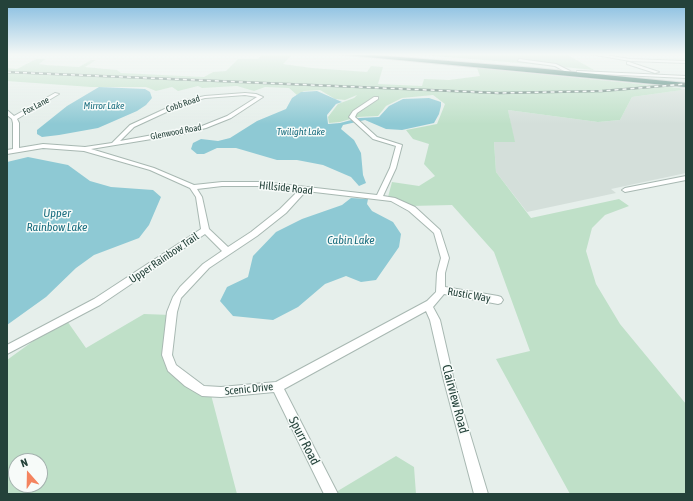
<!DOCTYPE html>
<style>
body{margin:0}
#map{position:relative;width:693px;height:501px;overflow:hidden;background:#e6efeb;font-family:"Asap Condensed",sans-serif}
canvas{display:block}
.frame{position:absolute;inset:0;border:8px solid #24423a;pointer-events:none}
.north{position:absolute;left:8px;top:453px;width:40px;height:40px;box-sizing:border-box;background:#f7fbf9;border:1px solid #a3b1ad;border-radius:50%;rotate:340deg;font-size:11px;font-weight:700;line-height:16px;text-align:center;color:#24423a}
.north::after{content:'';display:block;margin:auto;width:14px;height:18px;background:#f4845f;clip-path:polygon(50% 0,100% 100%,50% 72%,0 100%)}
</style>
<div id="map">
<canvas width="693" height="501"></canvas>
<div class="frame"></div>
<div class="north">N</div>
</div>
<script>
const ctx = document.querySelector('canvas').getContext('2d');
ctx.lineJoin = 'round';
function fill(path, color) {
  ctx.fillStyle = color;
  ctx.fill(path, 'evenodd');
}
function shape(rows) {
  const path = new Path2D();
  for (const r of rows) {
    path.moveTo(r[0], r[1]);
    for (let i = 2; i < r.length; i += 2) path.lineTo(r[i], r[i + 1]);
  }
  return path;
}
function trace(path, color, width, dash) {
  ctx.strokeStyle = color;
  ctx.lineWidth = width;
  ctx.lineCap = dash ? 'butt' : 'round';
  ctx.setLineDash(dash || []);
  ctx.stroke(path);
}
function write(font, color, halo, rows, align = 'center') {
  ctx.font = font + ' "Asap Condensed",sans-serif';
  ctx.lineWidth = 3;
  ctx.setLineDash([]);
  ctx.textBaseline = 'middle';
  ctx.strokeStyle = halo;
  ctx.fillStyle = color;
  for (const [text, x, y, turn = 0] of rows) {
    ctx.save();
    ctx.translate(x, y);
    ctx.rotate((+turn || 0) * Math.PI / 180);
    ctx.textAlign = isNaN(turn) ? turn : align;
    if (halo) ctx.strokeText(text, 0, 0);
    ctx.fillText(text, 0, 0);
    ctx.restore();
  }
}
const built = shape([
 [680,88,686,89,686,173,611,189,616,193,527,212,496,172,494,142,514,142,508,110,598,122,620,120,632,97,681,90]
]);
const green = shape([
 [262,54,289,54,292,55,283,64,312,68,367,72,371,66,383,67,378,84,422,86,424,79,449,80,480,76,477,68,680,88,682,90,632,97,620,120,598,122,508,110,515,142,494,142,496,172,531,218,619,199,629,206,605,215,592,228,586,251,596,284,620,324,686,404,686,494,570,494,496,359,530,351,494,252,452,205,410,206,388,197,392,182,419,186,435,176,424,164,429,144,413,139,406,130,437,124,445,104,433,95,402,98,386,106,378,116,357,117,340,122,329,123,328,117,338,104,354,98,357,95,345,100,335,99,320,90,304,91,297,95,289,88,265,87,254,91,237,86,202,88,198,86,178,91,172,87,156,91,146,87,91,87,7,81,7,68,17,69,36,59,46,59,39,64,46,65,79,67,91,60,96,60,85,67,117,70,121,73,204,77,213,72,226,71,238,59,258,59],
 [410,54,566,54,594,70,531,64],
 [144,314,171,315,174,370,210,391,237,494,7,494,7,360,65,318,86,348],
 [16,461,40,461,40,485,16,485],
 [396,456,414,467,416,494,337,494,336,492]
]);
const water = shape([
 [99,87,145,89,150,92,152,98,146,105,137,111,98,128,59,135,42,137,37,134,37,130,67,106],
 [317,91,342,102,336,104,327,115,328,124,340,123,359,118,379,117,389,106,403,99,429,98,441,102,441,106,439,114,434,123,402,130,386,129,365,120,343,125,341,129,354,140,361,153,363,175,366,183,359,186,351,177,323,165,297,160,277,160,236,148,217,148,204,154,197,154,191,149,193,143,201,139,218,141,230,138,257,121,286,109,292,98,301,92],
 [28,157,68,165,90,181,111,187,153,190,161,197,149,225,139,238,94,255,76,268,46,297,7,325,7,162],
 [351,198,368,199,367,204,372,211,393,222,401,234,399,247,376,280,361,282,346,276,325,284,298,307,273,320,233,316,220,301,227,287,248,277,253,256,276,232,302,219,342,205]
]);
const street = shape([
 [590,54,600,54,630,59,686,61,686,63,630,61,590,54],
 [519,59,556,64,570,71,566,72,555,66,518,61,519,59],
 [627,62,629,62,659,72,655,73,627,64,627,62],
 [579,71,686,76,686,78,577,73,577,71,579,71],
 [55,93,59,94,17,119,19,123,19,148,43,144,85,147,112,143,130,125,182,101,205,96,245,93,256,94,263,97,231,118,206,128,182,134,91,149,154,168,194,185,222,182,263,182,377,195,390,168,396,146,373,139,349,117,353,111,374,97,378,97,378,99,357,113,355,117,377,137,402,145,396,168,383,196,395,198,415,207,440,230,449,258,445,273,445,287,498,296,501,297,503,300,501,303,498,304,444,294,433,307,440,320,454,381,488,494,474,494,444,381,430,320,426,311,284,389,338,494,324,494,274,392,221,397,202,396,185,386,168,371,162,355,167,312,173,297,180,287,203,264,222,251,205,234,100,305,7,354,7,345,94,299,201,229,196,197,190,188,150,170,84,151,43,148,7,154,7,150,13,149,13,123,12,119,7,115,7,110,14,116,55,93],
 [245,95,257,97,227,116,202,126,120,141,134,127,186,103,205,98,245,95],
 [222,186,263,186,299,190,280,209,251,232,228,247,209,229,202,197,197,189,222,186],
 [306,191,391,201,409,211,434,233,441,258,437,273,436,292,427,301,276,382,221,387,204,386,176,365,172,355,177,312,181,298,209,268,257,236,286,213,306,191],
 [686,176,686,180,625,192,622,190,625,188,686,176]
]);
const highway = shape([
 [336,54,362,54,535,68,686,83,686,87,336,54]
]);
const rail = shape([
 [7,72,499,93,602,91,686,84]
]);
const farStreetnames = [
 ["Cobb Road",183,104,-19],
 ["Fox Lane",36,106,-28],
 ["Glenwood Road",176,132,-11]
];
const farWaternames = [
 ["Mirror Lake",104,106],
 ["Twilight Lake",301,132]
];
const streetNames = [
 ["Hillside Road",286,188,6],
 ["Upper Rainbow Trail",164,258,-34],
 ["Rustic Way",469,295,10],
 ["Scenic Drive",249,389,-6]
];
const waterNames = [
 ["Upper",57,213],
 ["Rainbow Lake",57,227],
 ["Cabin Lake",351,240]
];
const nearStreetnames = [
 ["Clairview Road",455,399,75],
 ["Spurr Road",304,441,63]
];
fill(built, '#d4dfda');
fill(green, '#bfe0c8');
fill(water, '#8ec9d4');
trace(street, '#a8b8b2', 2);
trace(highway, '#c2cac8', 2);
fill(street, '#fff');
fill(highway, '#2f6f62');
trace(rail, '#5f7d75', 2.5);
trace(rail, '#f7fbf9', 1.5, [4]);
const sky = ctx.createLinearGradient(0, 0, 0, 124);
sky.addColorStop(0, '#84bce0');
sky.addColorStop(0.44, '#f4f8f6');
sky.addColorStop(1, '#f4f8f600');
ctx.fillStyle = sky;
ctx.fillRect(0, 0, 693, 124);
write('9px', '#24423a', '#f7fbf9', farStreetnames);
write('italic 10px', '#1c6f80', '#f7fbf9', farWaternames);
write('11px', '#24423a', '#f7fbf9', streetNames);
write('italic 12px', '#1c6f80', '#f7fbf9', waterNames);
write('13px', '#24423a', '#f7fbf9', nearStreetnames);
</script>
